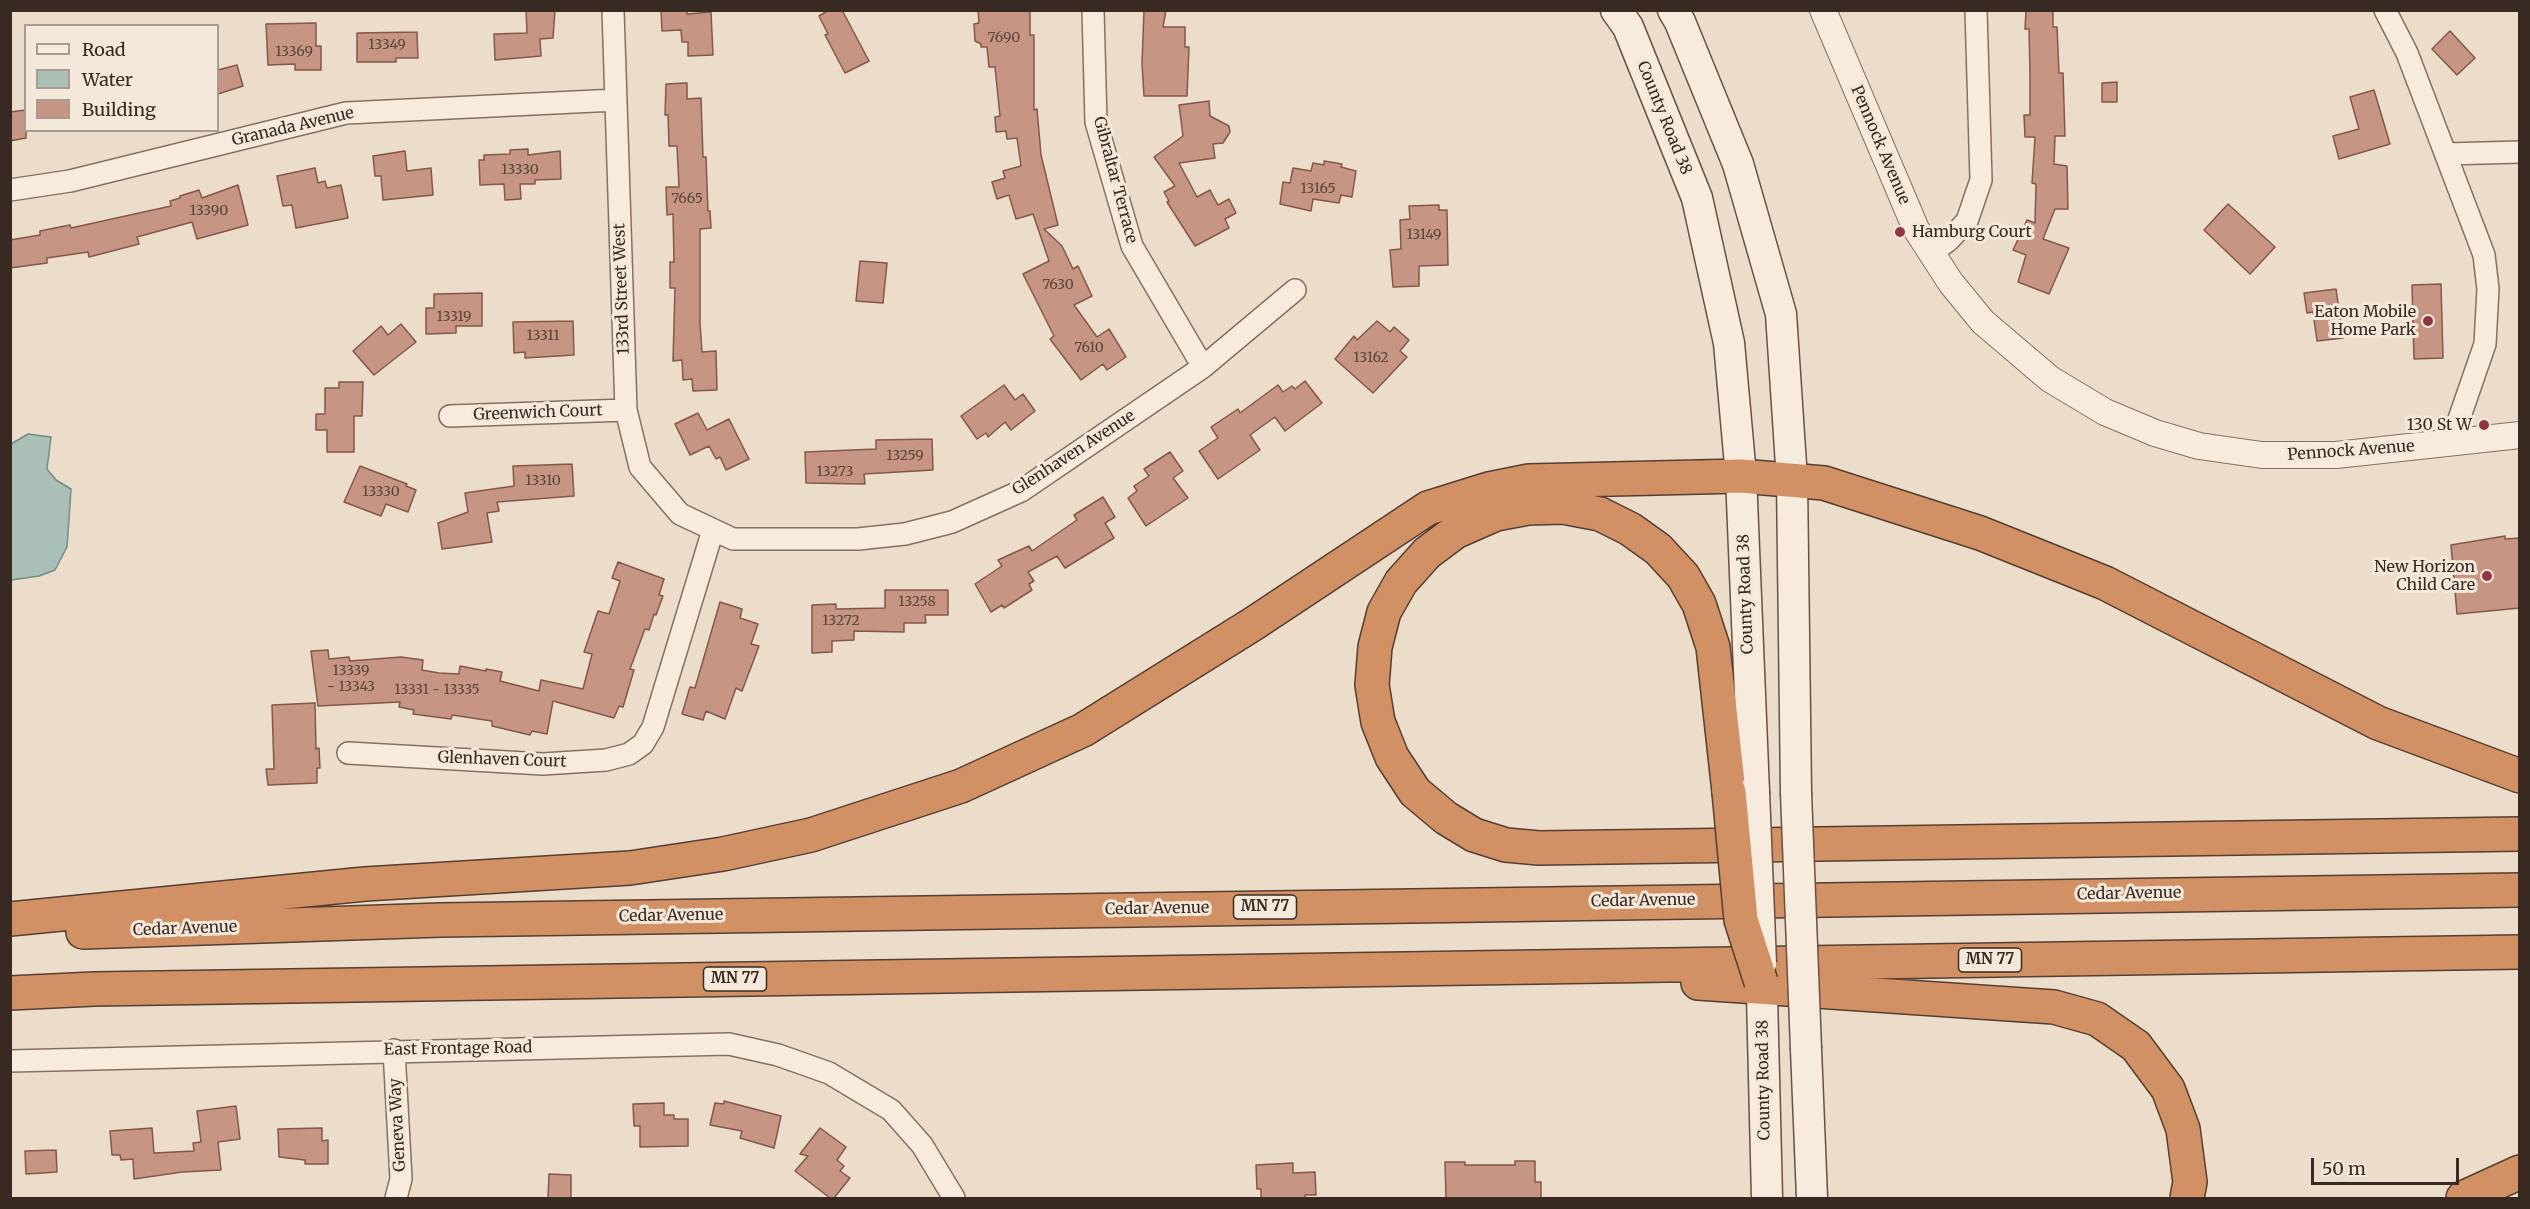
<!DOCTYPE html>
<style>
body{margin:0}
#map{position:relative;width:2530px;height:1209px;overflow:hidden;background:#ebddca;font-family:Merriweather,serif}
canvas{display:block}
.frame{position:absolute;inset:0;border:12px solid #382a22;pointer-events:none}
.legend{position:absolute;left:24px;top:24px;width:195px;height:108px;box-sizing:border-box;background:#f3e8d9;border:2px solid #a89c90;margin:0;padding:8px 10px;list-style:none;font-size:18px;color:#382a22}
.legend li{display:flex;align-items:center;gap:12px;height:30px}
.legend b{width:30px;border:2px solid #a89c90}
.scale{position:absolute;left:2311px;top:1158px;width:148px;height:27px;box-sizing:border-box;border:3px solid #382a22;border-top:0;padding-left:8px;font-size:18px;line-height:21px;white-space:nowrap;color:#382a22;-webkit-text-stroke:4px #f3e8d9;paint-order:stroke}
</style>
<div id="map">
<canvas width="2530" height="1209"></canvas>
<div class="frame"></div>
<ul class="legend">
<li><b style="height:8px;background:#f6ebdd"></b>Road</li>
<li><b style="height:16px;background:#aac0b6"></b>Water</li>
<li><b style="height:16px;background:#c69584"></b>Building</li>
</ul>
<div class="scale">50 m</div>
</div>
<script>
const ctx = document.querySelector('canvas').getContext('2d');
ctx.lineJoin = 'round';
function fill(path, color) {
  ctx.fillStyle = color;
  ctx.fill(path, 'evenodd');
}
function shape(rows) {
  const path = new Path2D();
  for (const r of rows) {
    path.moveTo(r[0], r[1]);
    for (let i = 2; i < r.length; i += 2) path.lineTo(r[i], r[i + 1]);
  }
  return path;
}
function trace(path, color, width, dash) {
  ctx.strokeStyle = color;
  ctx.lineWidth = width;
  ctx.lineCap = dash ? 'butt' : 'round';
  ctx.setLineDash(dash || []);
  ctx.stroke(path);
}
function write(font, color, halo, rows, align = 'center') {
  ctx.font = font + ' Merriweather,serif';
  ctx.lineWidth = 6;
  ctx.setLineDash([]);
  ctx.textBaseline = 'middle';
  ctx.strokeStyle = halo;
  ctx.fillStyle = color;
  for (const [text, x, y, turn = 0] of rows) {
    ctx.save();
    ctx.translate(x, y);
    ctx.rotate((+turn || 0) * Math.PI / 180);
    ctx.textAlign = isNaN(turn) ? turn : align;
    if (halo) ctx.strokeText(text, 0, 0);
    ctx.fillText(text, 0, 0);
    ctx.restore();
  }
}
const water = shape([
 [28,434,51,437,47,469,56,480,71,489,67,547,55,570,39,576,11,580,11,444,28,434]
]);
const building = shape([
 [526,10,555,10,553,38,540,39,541,56,495,60,494,34,527,33,526,10],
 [661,10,687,10,687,14,711,12,713,55,688,56,688,42,682,42,681,30,662,31,661,10],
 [829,10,842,10,869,61,845,73,825,35,828,34,819,16,829,10],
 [978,10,1030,10,1030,35,1034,35,1034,110,1037,109,1041,155,1058,225,1044,229,1062,246,1073,269,1078,266,1092,296,1074,305,1097,337,1109,329,1126,357,1107,370,1103,364,1081,380,1050,339,1054,336,1023,274,1049,261,1033,214,1016,219,1009,195,997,199,992,182,1005,178,1003,171,1021,166,1017,138,1007,139,1006,131,996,132,995,117,1000,116,995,67,989,67,987,47,981,47,981,44,975,41,974,24,979,23,978,10],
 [1144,10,1166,10,1163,27,1185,27,1185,47,1189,47,1187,96,1144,96,1142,64,1144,10],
 [2026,10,2053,10,2053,27,2057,27,2059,73,2063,73,2065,136,2055,136,2054,164,2067,166,2068,209,2055,209,2043,239,2069,248,2049,294,2018,282,2026,255,2013,250,2027,220,2035,223,2036,184,2032,183,2035,137,2025,137,2024,115,2030,115,2030,74,2029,29,2025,29,2026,10],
 [316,23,316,46,321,46,321,70,295,70,295,64,268,65,266,24,316,23],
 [2450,31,2475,58,2457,75,2432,49,2450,31],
 [417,32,418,58,396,58,396,62,357,62,357,33,417,32],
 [237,65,243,86,218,94,218,70,237,65],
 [2117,82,2117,102,2102,102,2102,83,2117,82],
 [687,83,687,99,701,98,703,157,706,157,708,211,710,211,711,228,700,229,700,323,702,352,716,351,717,390,693,391,692,379,683,380,682,360,673,361,675,288,670,288,670,262,674,262,673,214,667,215,666,187,679,187,677,146,669,146,668,115,665,115,666,84,687,83],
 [2374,90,2390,144,2339,159,2333,136,2359,129,2350,97,2374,90],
 [1209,101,1210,116,1229,126,1230,132,1223,143,1213,144,1215,158,1179,163,1197,197,1210,190,1218,205,1229,199,1236,213,1225,219,1229,228,1195,246,1167,202,1169,201,1164,192,1175,186,1154,157,1183,136,1179,105,1209,101],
 [26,110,26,138,10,141,10,112,26,110],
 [528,149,528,155,560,151,561,179,535,180,535,184,520,184,521,199,505,200,504,184,480,185,479,160,484,160,484,155,510,154,510,150,528,149],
 [405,151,407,171,431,168,433,195,383,200,381,176,375,176,373,156,405,151],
 [1324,161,1342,164,1341,167,1356,171,1352,197,1341,195,1339,203,1313,199,1311,211,1280,204,1283,182,1290,183,1293,168,1311,171,1313,163,1324,165,1324,161],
 [315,168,318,183,325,181,327,188,341,185,348,218,296,228,292,205,283,206,277,176,315,168],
 [238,185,248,225,197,239,192,222,137,237,139,244,89,257,88,252,47,258,47,263,10,268,10,240,40,235,40,231,70,225,71,228,171,206,170,201,180,198,180,196,199,190,202,198,238,185],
 [2228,204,2275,247,2250,274,2204,230,2228,204],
 [1439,205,1439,210,1447,210,1448,265,1419,266,1419,286,1393,287,1390,250,1401,249,1400,220,1410,219,1409,206,1439,205],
 [860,261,887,263,883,303,856,301,860,261],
 [2441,284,2443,358,2414,359,2412,285,2441,284],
 [2336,289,2343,338,2317,341,2313,312,2307,313,2304,293,2336,289],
 [482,293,482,326,456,326,456,333,426,334,426,308,434,308,434,294,482,293],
 [573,321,574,355,525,358,525,352,514,353,513,322,573,321],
 [1377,321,1390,332,1394,327,1409,340,1400,351,1407,357,1373,393,1335,359,1354,336,1357,340,1377,321],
 [401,324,416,342,374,375,353,351,381,326,388,335,401,324],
 [1305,381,1322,403,1285,431,1275,417,1250,435,1260,450,1218,479,1199,451,1218,438,1211,427,1238,409,1240,413,1278,385,1283,392,1292,386,1295,389,1305,381],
 [339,382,363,382,362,416,354,416,354,452,327,452,327,430,316,430,316,414,325,414,325,388,339,388,339,382],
 [1004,385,1015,400,1023,394,1035,411,1011,430,1005,422,988,437,986,433,977,439,961,416,1004,385],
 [698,413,707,430,729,419,749,459,726,470,720,457,716,459,709,446,690,455,675,424,698,413],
 [932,439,933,470,864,474,865,484,806,483,805,452,876,449,876,440,932,439],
 [1170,452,1183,471,1173,478,1188,498,1146,526,1128,498,1137,491,1134,486,1149,476,1144,469,1170,452],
 [572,464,574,496,497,502,499,511,487,513,492,542,442,549,438,523,468,512,465,493,514,486,513,466,572,464],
 [360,466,407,484,406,486,416,490,408,512,386,504,381,516,344,502,360,466],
 [1103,497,1115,517,1105,523,1114,538,1065,568,1057,556,1028,572,1034,581,1029,584,1032,590,1004,608,1002,605,991,612,975,584,1002,566,998,560,1029,546,1032,551,1077,520,1074,515,1103,497],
 [2505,536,2505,539,2520,538,2520,608,2457,614,2451,545,2505,536],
 [618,562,664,579,659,595,663,596,656,615,654,614,649,630,645,629,630,669,634,670,623,707,619,706,614,718,553,701,547,734,532,731,530,735,492,726,492,721,452,715,451,719,413,714,414,710,399,707,400,702,318,706,311,651,328,650,329,659,349,657,350,661,401,657,423,660,422,670,439,673,459,674,460,666,486,671,486,669,502,672,500,681,539,691,541,680,583,689,592,654,584,652,598,611,609,614,620,581,612,578,618,562],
 [885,590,948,590,948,615,925,615,926,623,904,623,904,632,854,631,854,640,832,641,832,652,812,653,812,605,836,604,836,609,885,608,885,590],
 [720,602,742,609,740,618,758,624,751,644,759,646,742,691,736,688,725,719,706,711,703,720,682,714,690,687,695,688,720,602],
 [315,703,316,749,319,748,320,768,317,768,317,783,268,785,266,769,274,769,272,705,315,703],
 [724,1101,781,1116,774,1148,740,1138,742,1131,710,1125,715,1103,724,1104,724,1101],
 [664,1103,664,1115,674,1115,674,1119,688,1119,688,1146,640,1147,640,1126,634,1126,633,1104,664,1103],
 [236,1106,240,1139,218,1142,221,1170,182,1172,134,1179,133,1159,121,1160,120,1155,112,1155,110,1131,152,1128,154,1153,194,1151,193,1143,201,1142,197,1111,236,1106],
 [322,1128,322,1141,328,1140,328,1164,305,1164,305,1160,279,1157,278,1129,322,1128],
 [820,1128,846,1147,837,1160,844,1166,840,1171,850,1178,834,1198,830,1198,795,1171,808,1156,800,1154,820,1128],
 [56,1150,57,1172,26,1174,25,1151,56,1150],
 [1515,1161,1535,1161,1535,1182,1541,1182,1541,1198,1446,1198,1445,1162,1465,1162,1465,1165,1515,1165,1515,1161],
 [1293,1163,1293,1173,1315,1172,1316,1195,1305,1195,1305,1198,1261,1198,1261,1189,1257,1189,1256,1165,1293,1163],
 [549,1174,571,1175,571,1198,548,1198,549,1174]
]);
const minor = shape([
 [613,10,626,410,640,467,680,514,733,539,858,539,905,534,952,522,1021,491,1203,367,1295,290],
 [1093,10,1096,122,1132,246,1203,367],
 [2385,10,2407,53,2484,255,2488,289,2485,344,2459,419,2461,442],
 [2446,154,2520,152],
 [10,190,70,181,346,113,616,100],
 [1931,253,1948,241,1967,221,1981,180,1976,10],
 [450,416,626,410],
 [348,753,543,764,606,760,629,754,643,744,653,727,713,530],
 [394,1050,401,1179,396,1198],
 [10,1061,729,1044,778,1055,829,1073,891,1110,922,1145,954,1198]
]);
const tertiary = shape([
 [1823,10,1916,229,1951,283,1983,322,2050,379,2105,412,2155,433,2199,446,2262,455,2336,455,2520,435]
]);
const secondary = shape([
 [1616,10,1628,27,1697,198,1729,343,1741,476,1754,792],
 [1673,10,1680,22,1738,164,1781,314,1792,480,1796,793],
 [1762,996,1767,1198],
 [1806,1049,1812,1198]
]);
const motorway = shape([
 [1729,792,1713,647,1699,604,1683,576,1658,549,1630,529,1600,514,1563,507,1528,508,1496,514,1455,532,1427,553,1401,582,1384,612,1375,647,1372,685,1378,722,1392,757,1415,792,1446,818,1474,835,1506,845,1539,848,2520,834],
 [10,919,365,884,630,868,723,854,811,835,961,786,1083,730,1253,624,1428,508,1489,489,1529,481,1741,476,1824,483,1980,533,2105,583,2378,723,2520,776],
 [83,932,441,920,2520,890],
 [1698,983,2054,1007,2097,1019,2136,1046,2168,1089,2183,1129,2190,1182,2187,1198],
 [10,993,94,989,2520,952],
 [2463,1198,2520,1172]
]);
const secondaryBridge = shape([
 [1754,792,1761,963],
 [1796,793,1806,1049]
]);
const motorwayBridge = shape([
 [1729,792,1741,920,1761,982]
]);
const markers = [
 [1900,232,6,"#903543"],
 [2428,321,6,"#903543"],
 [2484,425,6,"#903543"],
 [2487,576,6,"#903543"]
];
const numberNames = [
 ["7690",1004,38],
 ["13349",387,45],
 ["13369",294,52],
 ["13330",520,170],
 ["13165",1318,189],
 ["7665",687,199],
 ["13390",209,211],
 ["13149",1424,235],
 ["7630",1058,285],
 ["13319",454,317],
 ["13311",543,336],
 ["7610",1089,348],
 ["13162",1371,358],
 ["13259",905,456],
 ["13273",835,472],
 ["13310",543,481],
 ["13330",381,492],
 ["13258",917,602],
 ["13272",841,621],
 ["13339",351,671],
 ["- 13343",351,687],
 ["13331 - 13335",437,690]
];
const shields = [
 [1265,907,63],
 [1990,960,63],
 [735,979,63]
];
const shieldNames = [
 ["MN 77",1265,907],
 ["MN 77",1990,960],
 ["MN 77",735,979]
];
const streetNames = [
 ["County Road 38",1664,118,68],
 ["Granada Avenue",293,127,-13],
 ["Pennock Avenue",1880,145,67],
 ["Gibraltar Terrace",1115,180,75],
 ["133rd Street West",622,289,-92],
 ["Greenwich Court",538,413,-2],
 ["Pennock Avenue",2351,451,-4],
 ["Glenhaven Avenue",1074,453,-33],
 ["County Road 38",1746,594,-92],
 ["Glenhaven Court",502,760,2],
 ["Cedar Avenue",2129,894,-1],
 ["Cedar Avenue",1643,901,-1],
 ["Cedar Avenue",1157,909,-1],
 ["Cedar Avenue",671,916,-1],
 ["Cedar Avenue",185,929,-2],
 ["East Frontage Road",458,1049,-1],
 ["County Road 38",1764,1080,-91],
 ["Geneva Way",398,1125,-93]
];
const poiNames = [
 ["Hamburg Court",1912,232,"left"],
 ["Eaton Mobile",2416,312],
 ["Home Park",2416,330],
 ["130 St W",2472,425],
 ["New Horizon",2475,567],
 ["Child Care",2475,585]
];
fill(water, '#aac0b6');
trace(water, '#718e83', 1.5);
fill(building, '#c69584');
trace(building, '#845748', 1.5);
trace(minor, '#876f60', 24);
trace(tertiary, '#876f60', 28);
trace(secondary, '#695043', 33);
trace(motorway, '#553e33', 36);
trace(minor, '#f6ebdd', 21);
trace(tertiary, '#f6ebdd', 26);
trace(secondary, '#f6ebdd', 30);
trace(motorway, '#d29164', 33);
trace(secondaryBridge, '#695043', 33, []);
trace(motorwayBridge, '#553e33', 36, []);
trace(secondaryBridge, '#f6ebdd', 30);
trace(motorwayBridge, '#d29164', 33);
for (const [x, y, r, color] of markers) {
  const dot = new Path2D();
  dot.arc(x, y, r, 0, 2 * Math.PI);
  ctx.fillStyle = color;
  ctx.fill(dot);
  trace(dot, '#f3e8d9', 2);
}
write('14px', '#5c453a', null, numberNames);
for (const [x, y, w] of shields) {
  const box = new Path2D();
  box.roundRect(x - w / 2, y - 12, w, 24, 4.5);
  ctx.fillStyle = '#f3e8d9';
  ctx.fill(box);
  trace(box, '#382a22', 1.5);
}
write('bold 15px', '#382a22', null, shieldNames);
write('16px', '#382a22', '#f3e8d9', streetNames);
write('16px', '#382a22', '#f3e8d9', poiNames, 'right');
</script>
